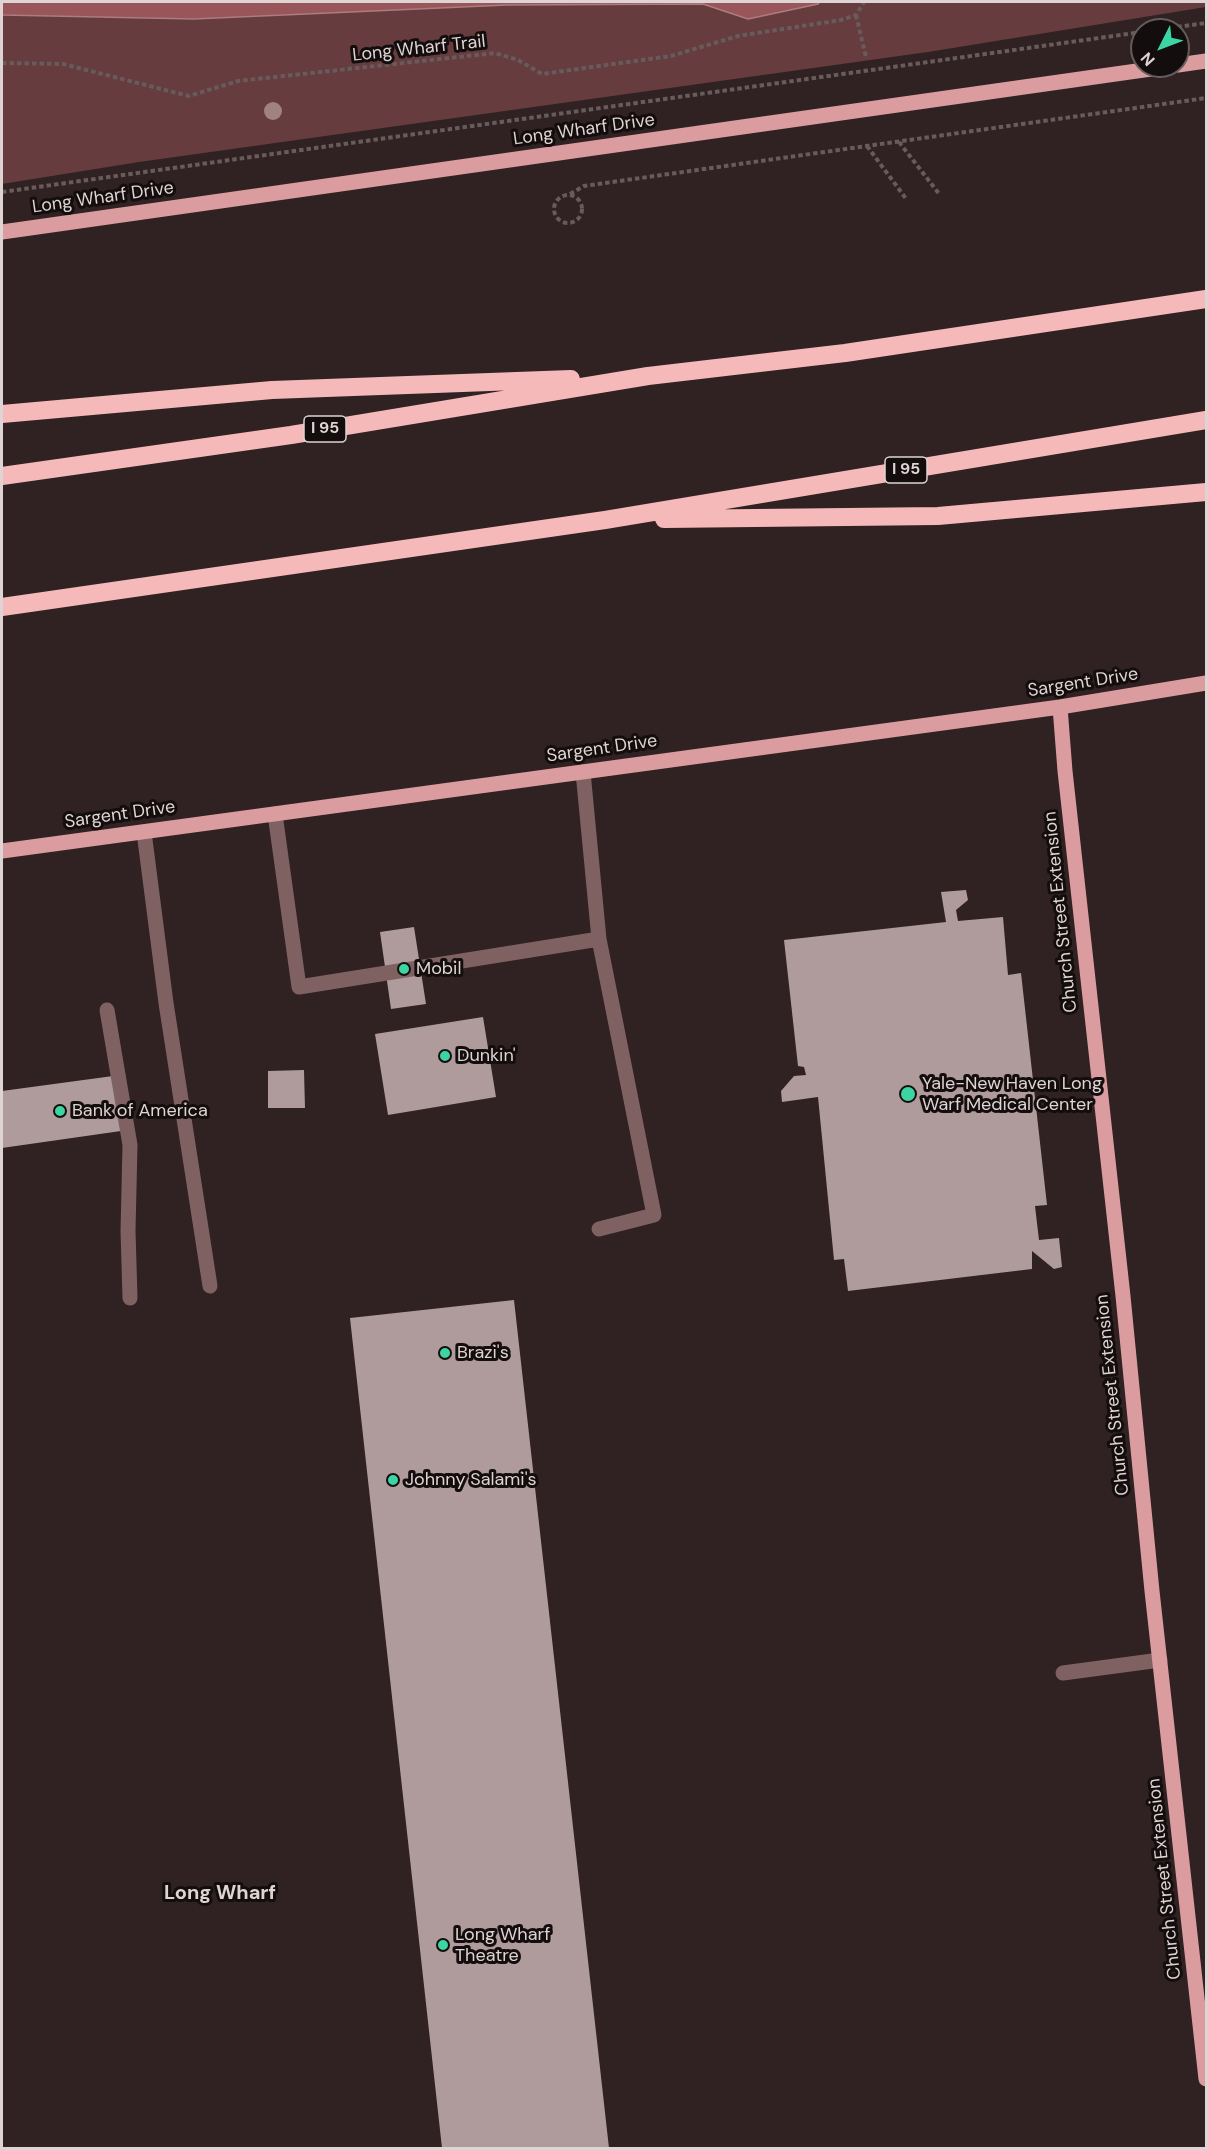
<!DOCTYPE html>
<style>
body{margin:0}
#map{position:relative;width:1208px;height:2150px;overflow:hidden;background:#302122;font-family:"DM Sans",sans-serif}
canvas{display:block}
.frame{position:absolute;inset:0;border:3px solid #dfd4d4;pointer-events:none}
.north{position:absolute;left:1130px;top:18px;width:60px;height:60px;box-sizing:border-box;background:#140d0d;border:2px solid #655d5d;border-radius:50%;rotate:228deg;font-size:16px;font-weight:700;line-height:24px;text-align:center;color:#dfd4d4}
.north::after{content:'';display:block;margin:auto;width:21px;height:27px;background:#3dd4a3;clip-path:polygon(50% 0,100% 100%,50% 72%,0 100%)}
</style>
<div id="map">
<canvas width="1208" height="2150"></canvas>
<div class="frame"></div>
<div class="north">N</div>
</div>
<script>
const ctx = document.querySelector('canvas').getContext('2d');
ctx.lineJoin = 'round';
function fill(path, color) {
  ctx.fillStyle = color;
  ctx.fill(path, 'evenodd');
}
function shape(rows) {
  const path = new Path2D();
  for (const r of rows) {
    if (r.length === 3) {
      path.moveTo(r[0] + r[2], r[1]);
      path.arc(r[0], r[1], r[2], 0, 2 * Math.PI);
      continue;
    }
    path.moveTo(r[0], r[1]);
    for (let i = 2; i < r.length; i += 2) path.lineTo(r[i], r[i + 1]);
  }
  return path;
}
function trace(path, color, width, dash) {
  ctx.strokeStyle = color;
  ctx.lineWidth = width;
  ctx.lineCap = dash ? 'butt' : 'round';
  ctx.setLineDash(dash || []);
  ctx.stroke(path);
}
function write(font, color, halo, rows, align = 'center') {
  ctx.font = font + ' "DM Sans",sans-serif';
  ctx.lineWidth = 6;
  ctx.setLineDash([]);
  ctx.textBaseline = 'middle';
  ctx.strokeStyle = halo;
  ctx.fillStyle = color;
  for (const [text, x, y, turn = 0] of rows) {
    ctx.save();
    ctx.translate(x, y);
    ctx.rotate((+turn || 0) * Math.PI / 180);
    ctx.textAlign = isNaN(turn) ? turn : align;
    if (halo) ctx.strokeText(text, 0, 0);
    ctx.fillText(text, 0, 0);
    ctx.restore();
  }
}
const green = shape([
 [820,2,1206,2,1206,7,928,52,139,162,2,184,2,15,194,19,507,5,703,4,748,19,818,4]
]);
const water = shape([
 [2,2,820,2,818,4,748,19,703,4,507,5,194,19,2,15,2,2]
]);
const building = shape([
 [966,890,968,900,956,910,958,921,1003,917,1008,975,1021,973,1047,1205,1035,1206,1039,1240,1059,1238,1062,1267,1054,1269,1032,1251,1032,1269,848,1291,844,1259,834,1260,818,1097,782,1102,781,1091,794,1076,806,1075,804,1067,798,1066,784,940,946,922,941,892],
 [414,927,426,1004,391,1009,380,932],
 [483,1017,496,1097,388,1115,375,1034],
 [304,1070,305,1108,268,1108,268,1071],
 [113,1076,121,1131,2,1148,2,1091],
 [514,1300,609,2148,442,2148,350,1318]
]);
const path = shape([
 [856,15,866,57],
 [1155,30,1206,23],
 [2,63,63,64,189,96,238,81,495,53,518,60,542,74,671,56,738,36,841,20,856,15,864,2],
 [899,142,940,195],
 [867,146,907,200],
 [2,192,1142,32],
 [570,194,584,186,1206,98],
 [568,209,14]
]);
const minor = shape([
 [275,814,299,987,599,939,583,772],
 [144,832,166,1003,210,1286],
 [599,939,654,1215,599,1229],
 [107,1010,130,1145,128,1231,130,1298],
 [1063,1673,1160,1660]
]);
const major = shape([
 [1178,65,1206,61],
 [2,232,1172,66],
 [1060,707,1065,771,1123,1296,1152,1591,1206,2079],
 [2,851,1060,707,1206,683]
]);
const highway = shape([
 [2,414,272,390,571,379],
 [2,476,291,435,648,376,845,353,1206,299],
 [664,519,938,516,1206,492],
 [2,607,605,520,1206,420]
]);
const trees = [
 [273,111]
];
const markers = [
 [404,969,6,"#3dd4a3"],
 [445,1056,6,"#3dd4a3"],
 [908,1094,8,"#3dd4a3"],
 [60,1111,6,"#3dd4a3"],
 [445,1353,6,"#3dd4a3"],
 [393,1480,6,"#3dd4a3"],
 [443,1945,6,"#3dd4a3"]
];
const shields = [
 [325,429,42],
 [906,470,42]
];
const shieldNames = [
 ["I 95",325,429],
 ["I 95",906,470]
];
const streetNames = [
 ["Long Wharf Trail",419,49,-6],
 ["Long Wharf Drive",584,130,-8],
 ["Long Wharf Drive",103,198,-8],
 ["Sargent Drive",1083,683,-9],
 ["Sargent Drive",602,749,-8],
 ["Sargent Drive",120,815,-8],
 ["Church Street Extension",1061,912,-96],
 ["Church Street Extension",1113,1395,-96],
 ["Church Street Extension",1165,1879,-96]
];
const poiNames = [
 ["Mobil",416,969],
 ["Dunkin'",457,1056],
 ["Yale-New Haven Long",922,1084],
 ["Warf Medical Center",922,1105],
 ["Bank of America",72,1111],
 ["Brazi's",457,1353],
 ["Johnny Salami's",405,1480],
 ["Long Wharf",455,1935],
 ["Theatre",455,1956]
];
const neighbourhoodNames = [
 ["Long Wharf",220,1894]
];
fill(green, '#663c3e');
fill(water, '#98565a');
trace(water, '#ad7c7f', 1.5);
fill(building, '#af9b9b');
trace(path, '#685b5b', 4, [4.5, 3]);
trace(minor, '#806162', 15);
trace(major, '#db9c9f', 15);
trace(highway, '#f5b9ba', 18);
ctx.fillStyle = '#a08282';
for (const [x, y] of trees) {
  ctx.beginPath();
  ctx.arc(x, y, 9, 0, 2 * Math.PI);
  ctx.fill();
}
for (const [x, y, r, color] of markers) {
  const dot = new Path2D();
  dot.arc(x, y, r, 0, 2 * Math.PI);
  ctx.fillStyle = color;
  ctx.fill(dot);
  trace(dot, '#140d0d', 2);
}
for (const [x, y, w] of shields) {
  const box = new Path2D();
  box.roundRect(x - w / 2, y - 13, w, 26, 4.5);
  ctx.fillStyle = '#140d0d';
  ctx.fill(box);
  trace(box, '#dfd4d4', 1.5);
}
write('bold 16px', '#dfd4d4', null, shieldNames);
write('18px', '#dfd4d4', '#140d0d', streetNames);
write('18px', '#dfd4d4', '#140d0d', poiNames, 'left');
write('bold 20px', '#dfd4d4', '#140d0d', neighbourhoodNames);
</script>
